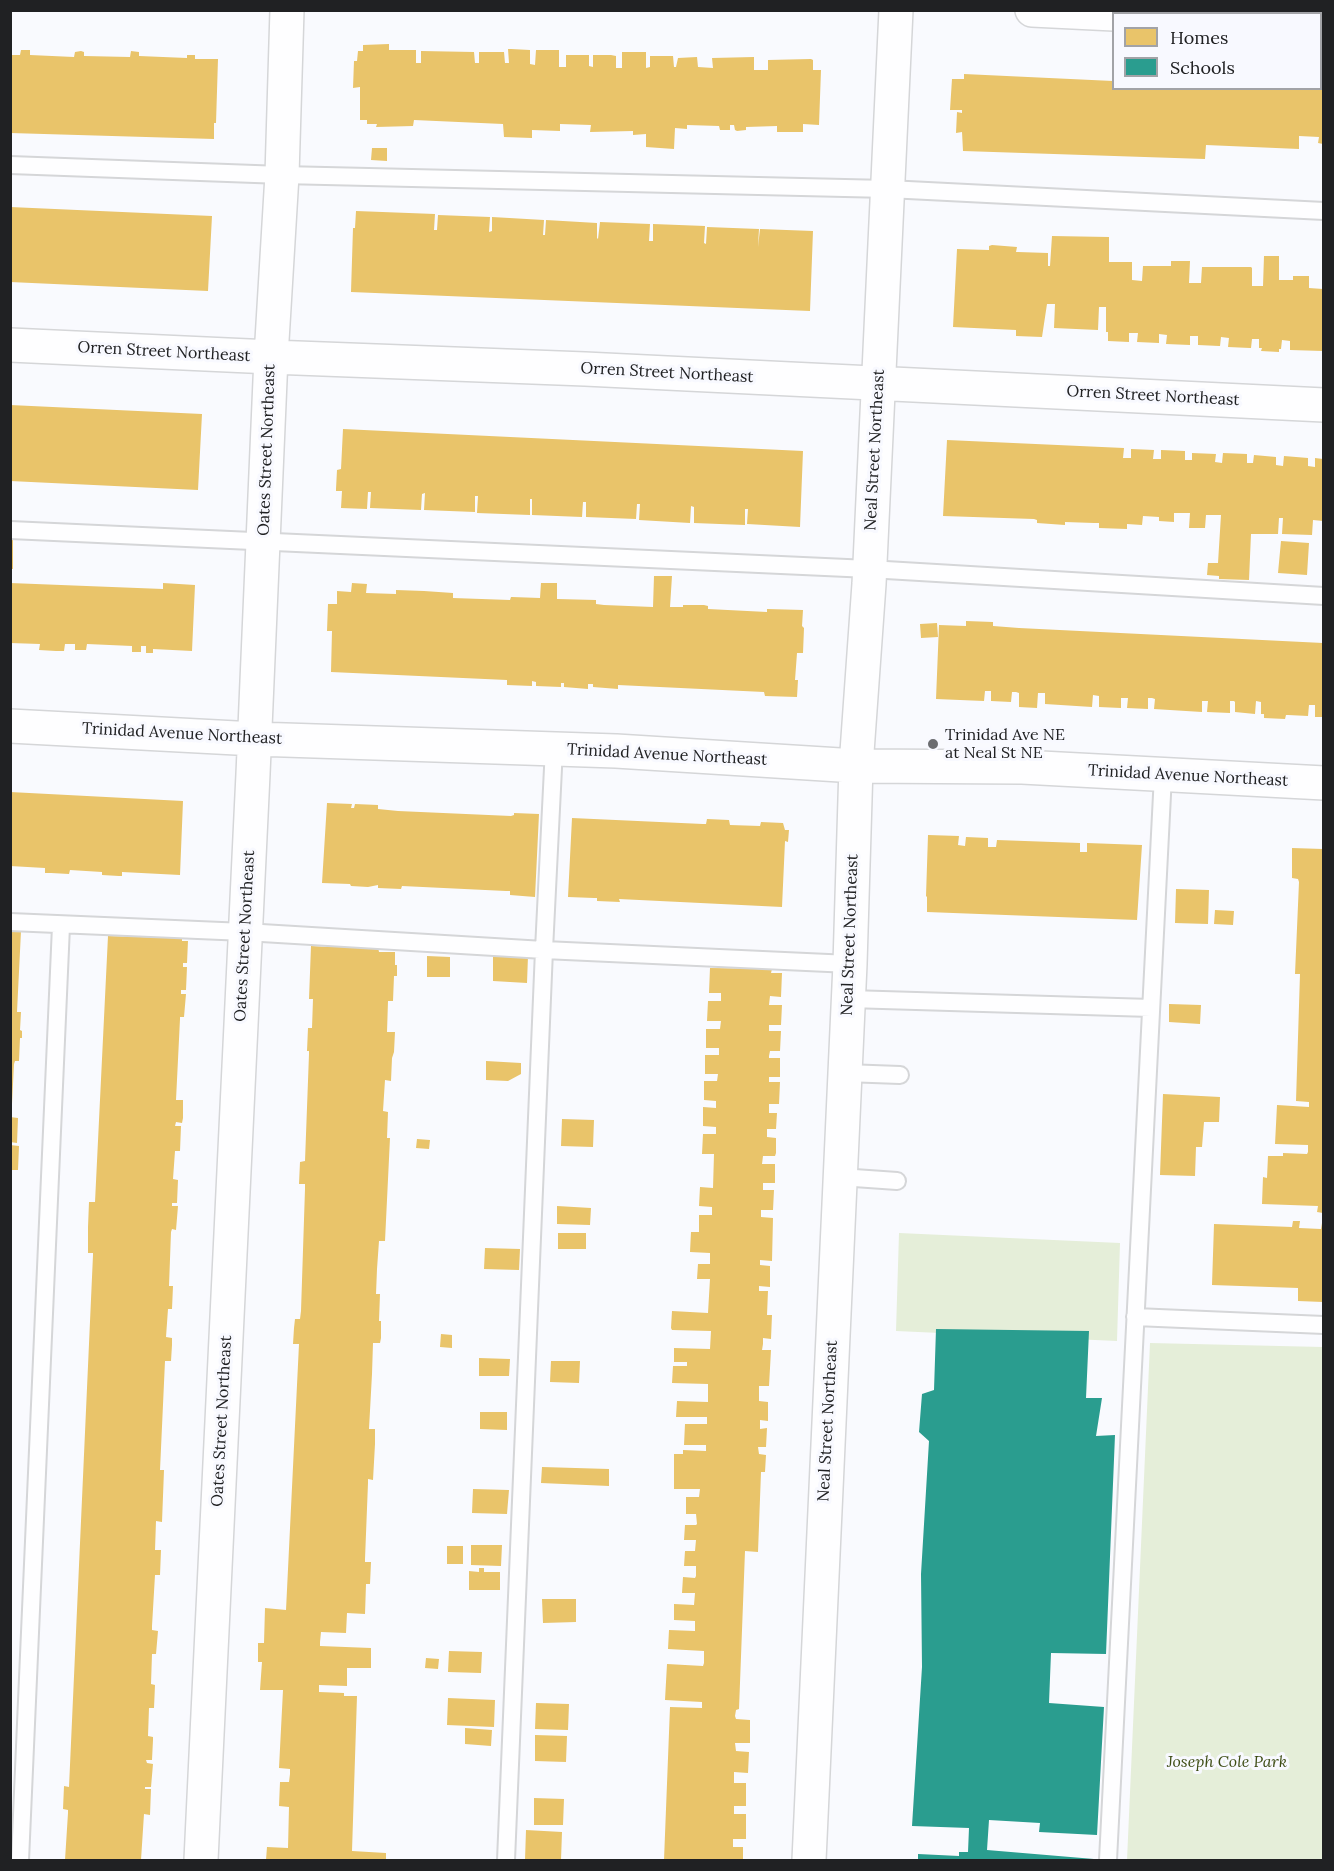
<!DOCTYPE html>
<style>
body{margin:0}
#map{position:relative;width:1334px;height:1871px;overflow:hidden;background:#f9fafe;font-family:Lora,serif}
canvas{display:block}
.frame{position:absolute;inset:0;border:12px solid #202123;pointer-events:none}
.legend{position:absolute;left:1112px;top:12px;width:210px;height:78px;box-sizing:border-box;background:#f8f9ff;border:2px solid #a2a3a7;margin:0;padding:8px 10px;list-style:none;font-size:18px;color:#202123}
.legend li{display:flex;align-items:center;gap:12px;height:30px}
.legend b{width:30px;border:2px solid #a2a3a7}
</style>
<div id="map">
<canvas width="1334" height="1871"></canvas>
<div class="frame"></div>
<ul class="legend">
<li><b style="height:16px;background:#e9c46a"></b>Homes</li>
<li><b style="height:16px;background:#2a9d8f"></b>Schools</li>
</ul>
</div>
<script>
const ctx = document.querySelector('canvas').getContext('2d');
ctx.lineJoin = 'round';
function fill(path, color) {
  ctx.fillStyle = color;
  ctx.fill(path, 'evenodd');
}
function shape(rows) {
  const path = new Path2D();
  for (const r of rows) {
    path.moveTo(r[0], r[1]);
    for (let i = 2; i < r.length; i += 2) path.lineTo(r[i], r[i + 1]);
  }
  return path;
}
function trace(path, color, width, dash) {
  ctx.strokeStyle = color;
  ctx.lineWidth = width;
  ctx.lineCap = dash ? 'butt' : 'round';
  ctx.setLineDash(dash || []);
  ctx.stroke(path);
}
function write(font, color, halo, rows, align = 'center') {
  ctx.font = font + ' Lora,serif';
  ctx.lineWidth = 6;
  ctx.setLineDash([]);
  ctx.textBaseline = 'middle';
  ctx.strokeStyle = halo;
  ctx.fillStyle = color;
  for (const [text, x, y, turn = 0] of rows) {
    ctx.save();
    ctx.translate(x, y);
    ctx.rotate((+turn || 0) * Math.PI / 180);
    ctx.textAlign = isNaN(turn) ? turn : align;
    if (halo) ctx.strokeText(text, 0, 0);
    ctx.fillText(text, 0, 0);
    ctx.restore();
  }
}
const green = shape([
 [899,1233,1120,1243,1117,1341,896,1331],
 [1150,1343,1323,1347,1323,1860,1127,1860]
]);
const homes = shape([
 [389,44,389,50,416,50,416,63,421,63,421,51,474,52,475,63,479,63,479,52,504,52,505,63,509,63,508,49,511,49,530,50,530,64,535,65,536,50,559,50,559,67,566,67,566,55,589,55,589,66,593,67,593,55,611,55,616,56,616,68,622,68,622,52,646,52,646,68,650,67,650,56,673,56,674,67,676,67,678,58,697,57,698,67,713,68,712,58,754,57,754,70,768,70,768,60,811,59,813,60,813,70,821,70,819,125,803,124,803,132,777,132,777,126,746,127,746,130,737,131,735,130,734,125,730,125,730,130,720,130,719,126,687,125,687,129,675,128,674,149,646,147,646,134,633,135,633,131,590,132,591,125,560,124,560,131,532,130,532,138,504,137,503,124,414,120,413,126,376,127,377,124,367,124,367,120,360,120,360,87,353,88,354,61,357,61,358,51,363,51,363,45],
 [21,50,30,50,30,55,74,57,75,52,81,51,84,52,84,56,130,57,131,51,139,52,139,56,187,58,187,55,195,55,195,59,218,59,216,123,214,123,214,139,10,133,10,55,20,55],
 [964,74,1113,81,1113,88,1320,88,1320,78,1323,78,1323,144,1318,143,1319,137,1299,136,1299,149,1206,145,1205,159,963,151,962,132,956,133,957,112,962,113,962,110,950,110,952,79,964,79],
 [372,148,387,148,387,161,371,160],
 [10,207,212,216,208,291,10,282],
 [356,211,435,214,434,230,437,230,438,215,490,217,489,232,492,231,492,217,544,220,543,235,545,235,546,220,597,223,597,238,598,239,600,222,650,224,649,241,653,241,653,224,705,226,704,243,706,244,707,227,759,229,758,247,760,229,813,231,810,311,351,292,353,228,355,228],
 [1052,236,1109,237,1109,262,1132,262,1132,280,1142,281,1143,266,1171,266,1171,261,1190,261,1189,283,1201,283,1202,267,1251,267,1252,268,1252,286,1263,286,1264,256,1279,256,1279,280,1293,280,1293,276,1309,276,1309,288,1323,289,1323,351,1290,350,1290,341,1282,340,1281,349,1279,349,1279,352,1261,351,1262,348,1259,348,1259,339,1252,339,1251,348,1250,348,1228,347,1229,338,1221,337,1220,346,1219,346,1198,345,1198,336,1190,336,1190,345,1166,344,1167,335,1159,334,1159,343,1137,342,1138,333,1129,333,1129,342,1108,341,1108,332,1106,332,1106,307,1099,307,1098,330,1054,328,1055,304,1047,304,1042,337,1016,336,1016,330,953,327,957,249,989,250,989,246,992,245,1017,247,1016,252,1018,252,1048,253,1048,266,1050,266],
 [10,405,202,414,198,490,10,481],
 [343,429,803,451,800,527,747,524,748,509,745,509,745,525,694,523,694,507,691,506,690,523,639,520,640,504,637,504,636,519,586,517,586,502,583,502,582,517,532,515,532,499,530,499,530,515,477,513,478,496,475,496,475,512,424,510,425,493,422,494,421,510,370,508,371,492,368,492,367,509,341,508,342,491,336,491,336,489,337,470,341,469],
 [947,440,1124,448,1123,458,1131,458,1131,449,1154,450,1153,459,1161,459,1161,450,1185,451,1185,460,1192,460,1192,453,1216,454,1215,462,1222,463,1223,453,1247,454,1247,463,1253,463,1254,455,1276,457,1276,465,1283,466,1284,456,1308,458,1308,466,1315,467,1315,458,1323,459,1323,521,1313,520,1312,535,1282,534,1283,518,1279,518,1278,534,1251,534,1249,580,1219,579,1219,576,1207,575,1208,563,1218,563,1221,515,1206,515,1205,528,1189,528,1190,513,1174,513,1174,522,1159,521,1159,517,1143,516,1142,525,1127,524,1127,529,1099,528,1099,523,1094,523,1065,522,1065,525,1037,523,1037,520,1034,519,943,516],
 [10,540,13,540,13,569,10,569],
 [1281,541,1309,543,1307,575,1278,573],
 [654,576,672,576,670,607,683,607,683,605,704,605,708,606,708,609,767,612,767,609,803,610,802,626,804,628,803,653,797,653,795,680,798,680,797,697,765,696,764,692,618,685,618,689,593,687,593,684,588,684,588,689,564,687,564,683,561,683,561,687,536,686,536,682,532,681,532,686,507,685,507,680,331,672,332,631,327,631,328,604,337,604,337,591,351,592,352,583,367,584,366,593,396,594,396,590,424,591,453,593,453,598,510,600,511,597,512,597,540,598,541,583,557,583,557,599,596,600,596,604,604,605,653,607],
 [10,583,163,589,163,583,195,585,192,651,153,649,153,653,146,653,146,646,141,646,141,652,132,652,132,646,87,644,86,650,75,650,75,644,65,644,64,651,56,651,39,650,40,644,10,643],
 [966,621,993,622,993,626,1019,628,1323,643,1323,717,1315,717,1315,705,1309,705,1308,716,1288,715,1286,715,1285,719,1264,718,1264,714,1261,714,1261,702,1256,701,1255,714,1235,712,1235,702,1234,701,1230,701,1230,713,1207,712,1208,701,1202,701,1202,712,1154,709,1155,699,1152,698,1148,698,1148,709,1127,708,1128,698,1121,698,1121,708,1099,707,1099,696,1093,695,1092,707,1045,704,1045,693,1038,693,1037,708,1019,707,1019,693,1016,692,1012,692,1011,702,991,701,991,691,985,691,984,701,936,699,939,625,966,626],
 [937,623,938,637,921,638,920,624],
 [10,792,183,801,180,875,122,872,122,876,119,876,102,875,102,872,70,870,69,874,51,873,45,873,45,868,10,866],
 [327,803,352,804,351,808,354,808,355,804,378,805,378,809,398,811,511,816,514,815,514,813,539,814,535,897,510,895,510,891,506,891,402,886,401,889,378,888,378,885,368,887,351,886,350,884,322,883],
 [572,818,703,824,706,824,707,819,729,820,730,825,760,826,761,822,783,823,785,830,789,830,788,842,785,841,782,907,619,899,620,902,597,901,597,898,594,898,568,897],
 [928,835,959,836,958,845,965,846,966,837,988,838,988,847,996,847,997,840,1080,843,1080,852,1087,852,1087,843,1142,845,1137,920,927,912,927,897,926,896],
 [1292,848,1323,849,1323,1213,1317,1212,1318,1206,1262,1204,1263,1177,1267,1178,1268,1156,1283,1156,1283,1153,1307,1154,1308,1152,1308,1145,1275,1144,1277,1105,1309,1107,1309,1102,1296,1101,1300,974,1295,974,1299,882,1298,879,1292,878],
 [1176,889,1209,890,1208,924,1175,923],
 [1215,910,1234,911,1233,925,1214,924],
 [10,931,21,931,17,1012,21,1012,20,1030,22,1031,22,1038,20,1038,19,1061,15,1061,14,1064,12,1104,10,1104],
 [172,935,182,935,182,941,188,941,187,963,183,963,183,967,187,967,186,990,181,990,181,994,186,994,184,1017,180,1017,180,1019,176,1100,183,1100,183,1118,182,1123,176,1122,175,1126,181,1126,180,1151,175,1151,173,1179,178,1180,177,1203,172,1203,172,1206,178,1206,176,1230,172,1229,171,1232,169,1286,173,1286,172,1309,168,1309,166,1337,172,1338,172,1345,171,1361,165,1361,160,1470,164,1470,162,1522,156,1521,155,1550,161,1550,160,1575,155,1575,152,1626,152,1630,158,1631,156,1654,152,1654,151,1684,155,1685,154,1708,149,1708,148,1736,153,1737,153,1740,152,1760,146,1760,147,1763,153,1764,151,1787,145,1787,145,1789,151,1789,150,1815,144,1814,141,1860,65,1860,68,1813,68,1810,63,1809,64,1786,69,1787,93,1255,93,1253,88,1253,88,1227,89,1202,95,1202,108,936,171,938],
 [331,945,378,947,379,952,395,952,395,965,397,965,397,976,394,976,393,1001,388,1001,387,1032,395,1032,394,1052,392,1058,391,1081,385,1080,383,1111,388,1112,387,1138,390,1138,385,1241,379,1241,377,1269,376,1294,380,1294,379,1321,381,1321,381,1338,380,1343,373,1343,372,1374,369,1429,375,1429,375,1444,373,1480,368,1479,368,1483,365,1559,365,1562,371,1562,370,1584,366,1584,365,1614,347,1613,346,1633,321,1632,320,1642,320,1646,371,1648,371,1668,347,1668,347,1686,319,1685,319,1692,344,1693,344,1696,357,1696,352,1851,386,1853,386,1860,266,1860,267,1847,288,1848,289,1807,279,1806,280,1782,289,1782,290,1774,290,1769,279,1768,283,1690,260,1690,262,1662,258,1662,258,1643,264,1643,265,1608,286,1610,299,1344,293,1344,294,1328,295,1319,300,1319,301,1311,305,1189,305,1184,299,1184,300,1162,305,1161,309,1054,309,1051,307,1051,308,1028,312,1028,313,999,309,999,311,946,330,947],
 [493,955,528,956,527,983,493,981],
 [427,956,450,957,450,977,427,977],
 [710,968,772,969,771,973,782,973,781,997,770,996,769,1005,782,1005,781,1025,769,1025,769,1031,781,1031,780,1051,770,1051,769,1056,769,1058,780,1058,780,1077,769,1077,769,1082,780,1082,779,1104,769,1104,769,1113,777,1113,776,1129,767,1129,767,1137,776,1138,776,1153,775,1156,763,1156,762,1164,775,1164,775,1183,763,1183,763,1190,774,1190,773,1210,761,1210,761,1217,773,1218,772,1261,760,1260,760,1265,770,1266,770,1287,759,1286,759,1291,768,1291,767,1315,772,1315,771,1339,763,1338,763,1344,762,1350,771,1350,769,1386,759,1386,759,1401,768,1402,768,1421,760,1420,760,1429,767,1428,766,1447,758,1447,759,1454,766,1455,765,1472,761,1472,758,1552,745,1551,739,1709,736,1710,735,1716,736,1719,750,1720,750,1743,735,1743,736,1751,749,1752,748,1773,734,1772,734,1783,746,1783,746,1806,734,1806,734,1814,746,1814,746,1839,733,1839,733,1847,743,1847,743,1860,664,1860,670,1707,702,1708,702,1702,665,1700,667,1664,703,1666,704,1663,704,1651,668,1649,669,1630,695,1631,695,1621,674,1620,674,1604,694,1605,695,1593,682,1593,683,1577,695,1578,696,1576,696,1566,684,1566,685,1551,695,1551,696,1540,684,1540,685,1525,696,1525,697,1524,696,1514,686,1514,686,1497,699,1497,700,1489,674,1489,674,1454,683,1454,683,1450,706,1451,706,1445,684,1445,685,1424,707,1424,707,1417,676,1417,677,1401,708,1402,708,1384,672,1383,673,1366,687,1366,687,1362,674,1362,674,1348,710,1349,711,1331,672,1330,671,1328,672,1311,708,1313,710,1279,697,1279,698,1264,710,1264,710,1253,690,1252,691,1232,699,1232,699,1215,712,1215,712,1207,699,1206,700,1187,713,1188,714,1154,702,1154,703,1134,716,1134,716,1127,703,1126,703,1107,716,1108,716,1101,704,1100,704,1081,717,1081,718,1074,705,1074,705,1055,719,1055,719,1048,706,1048,706,1029,720,1029,721,1021,707,1021,708,1001,721,1001,721,993,709,993],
 [1169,1004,1201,1005,1200,1024,1169,1022],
 [486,1061,521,1063,521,1074,508,1081,486,1080],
 [1163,1094,1220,1097,1219,1122,1204,1122,1202,1147,1196,1147,1195,1176,1160,1175],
 [10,1117,18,1118,17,1143,10,1142],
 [562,1119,594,1120,593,1147,561,1146],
 [417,1139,430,1140,429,1149,416,1148],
 [10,1145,19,1146,18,1170,10,1170],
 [557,1206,591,1208,590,1225,557,1224],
 [1293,1221,1300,1221,1299,1228,1321,1229,1322,1223,1323,1223,1323,1302,1298,1301,1298,1288,1212,1285,1214,1224,1292,1227],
 [558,1233,586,1233,586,1249,558,1249],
 [485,1248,520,1249,519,1270,484,1269],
 [441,1334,452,1335,452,1348,440,1347],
 [479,1358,510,1359,509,1376,479,1376],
 [551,1361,580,1361,579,1383,550,1382],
 [480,1412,507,1412,507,1430,480,1429],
 [542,1467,609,1469,609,1486,541,1483],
 [473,1489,509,1490,507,1514,472,1513],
 [471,1545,502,1545,501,1566,471,1565],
 [447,1546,463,1546,463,1564,447,1564],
 [479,1568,484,1568,484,1572,500,1572,500,1590,469,1590,469,1571,479,1572],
 [542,1599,576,1599,576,1622,543,1623],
 [449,1651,482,1652,481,1673,448,1672],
 [426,1658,439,1659,438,1669,425,1668],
 [448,1698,495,1700,494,1727,447,1725],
 [536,1703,569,1704,568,1730,535,1729],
 [465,1728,492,1730,491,1746,465,1744],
 [535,1735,567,1736,566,1762,535,1761],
 [534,1798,564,1799,563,1825,534,1825],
 [526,1830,562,1832,561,1860,525,1860]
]);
const schools = shape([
 [936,1329,1089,1331,1086,1398,1102,1398,1096,1436,1115,1435,1106,1654,1051,1653,1049,1703,1104,1707,1097,1835,1039,1832,1040,1823,989,1820,987,1850,1094,1859,1094,1860,918,1860,918,1854,959,1856,959,1852,968,1852,969,1828,912,1826,922,1667,921,1574,929,1441,919,1432,922,1394,934,1390]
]);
const lane = shape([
 [10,165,282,175,888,189,1324,211],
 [10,530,869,569,1324,596],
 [10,922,245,932,544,950,850,964],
 [849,999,1151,1008],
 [845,1073,900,1075],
 [840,1177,897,1181],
 [1135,1317,1324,1325],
 [20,1860,61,926],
 [506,1860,544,950,554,748],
 [1108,1860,1163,775]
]);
const street = shape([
 [1032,10,1114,14],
 [1320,24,1324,24],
 [10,345,271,357,585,369,1324,405],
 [10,726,255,739,616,751,856,766,1022,767,1324,783],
 [201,1860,253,774,271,357,282,175,287,10],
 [809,1860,850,964,856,766,869,584,896,10]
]);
const markers = [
 [933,744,6,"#6c6d70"]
];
const streetNames = [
 ["Orren Street Northeast",164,352,3],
 ["Orren Street Northeast",667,373,3],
 ["Orren Street Northeast",1153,396,3],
 ["Oates Street Northeast",267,450,-88],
 ["Neal Street Northeast",875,450,-87],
 ["Trinidad Avenue Northeast",182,734,3],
 ["Trinidad Avenue Northeast",667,755,3],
 ["Trinidad Avenue Northeast",1188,776,3],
 ["Neal Street Northeast",850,935,-88],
 ["Oates Street Northeast",245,936,-87],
 ["Oates Street Northeast",222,1421,-87],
 ["Neal Street Northeast",828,1421,-87]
];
const poiNames = [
 ["Trinidad Ave NE",945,735],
 ["at Neal St NE",945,753]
];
const parkNames = [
 ["Joseph Cole Park",1227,1762]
];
fill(green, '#e5eed9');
fill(homes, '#e9c46a');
fill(schools, '#2a9d8f');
trace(lane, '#d5d6d8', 20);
trace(street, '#d5d6d8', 36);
trace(lane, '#fefeff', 16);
trace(street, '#fefeff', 33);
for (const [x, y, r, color] of markers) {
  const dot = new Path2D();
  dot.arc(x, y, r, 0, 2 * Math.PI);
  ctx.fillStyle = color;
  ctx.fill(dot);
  trace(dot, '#f8f9ff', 2);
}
write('16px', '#202123', '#f8f9ff', streetNames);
write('16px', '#202123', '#f8f9ff', poiNames, 'left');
write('italic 16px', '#3d4c14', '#f8f9ff', parkNames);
</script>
